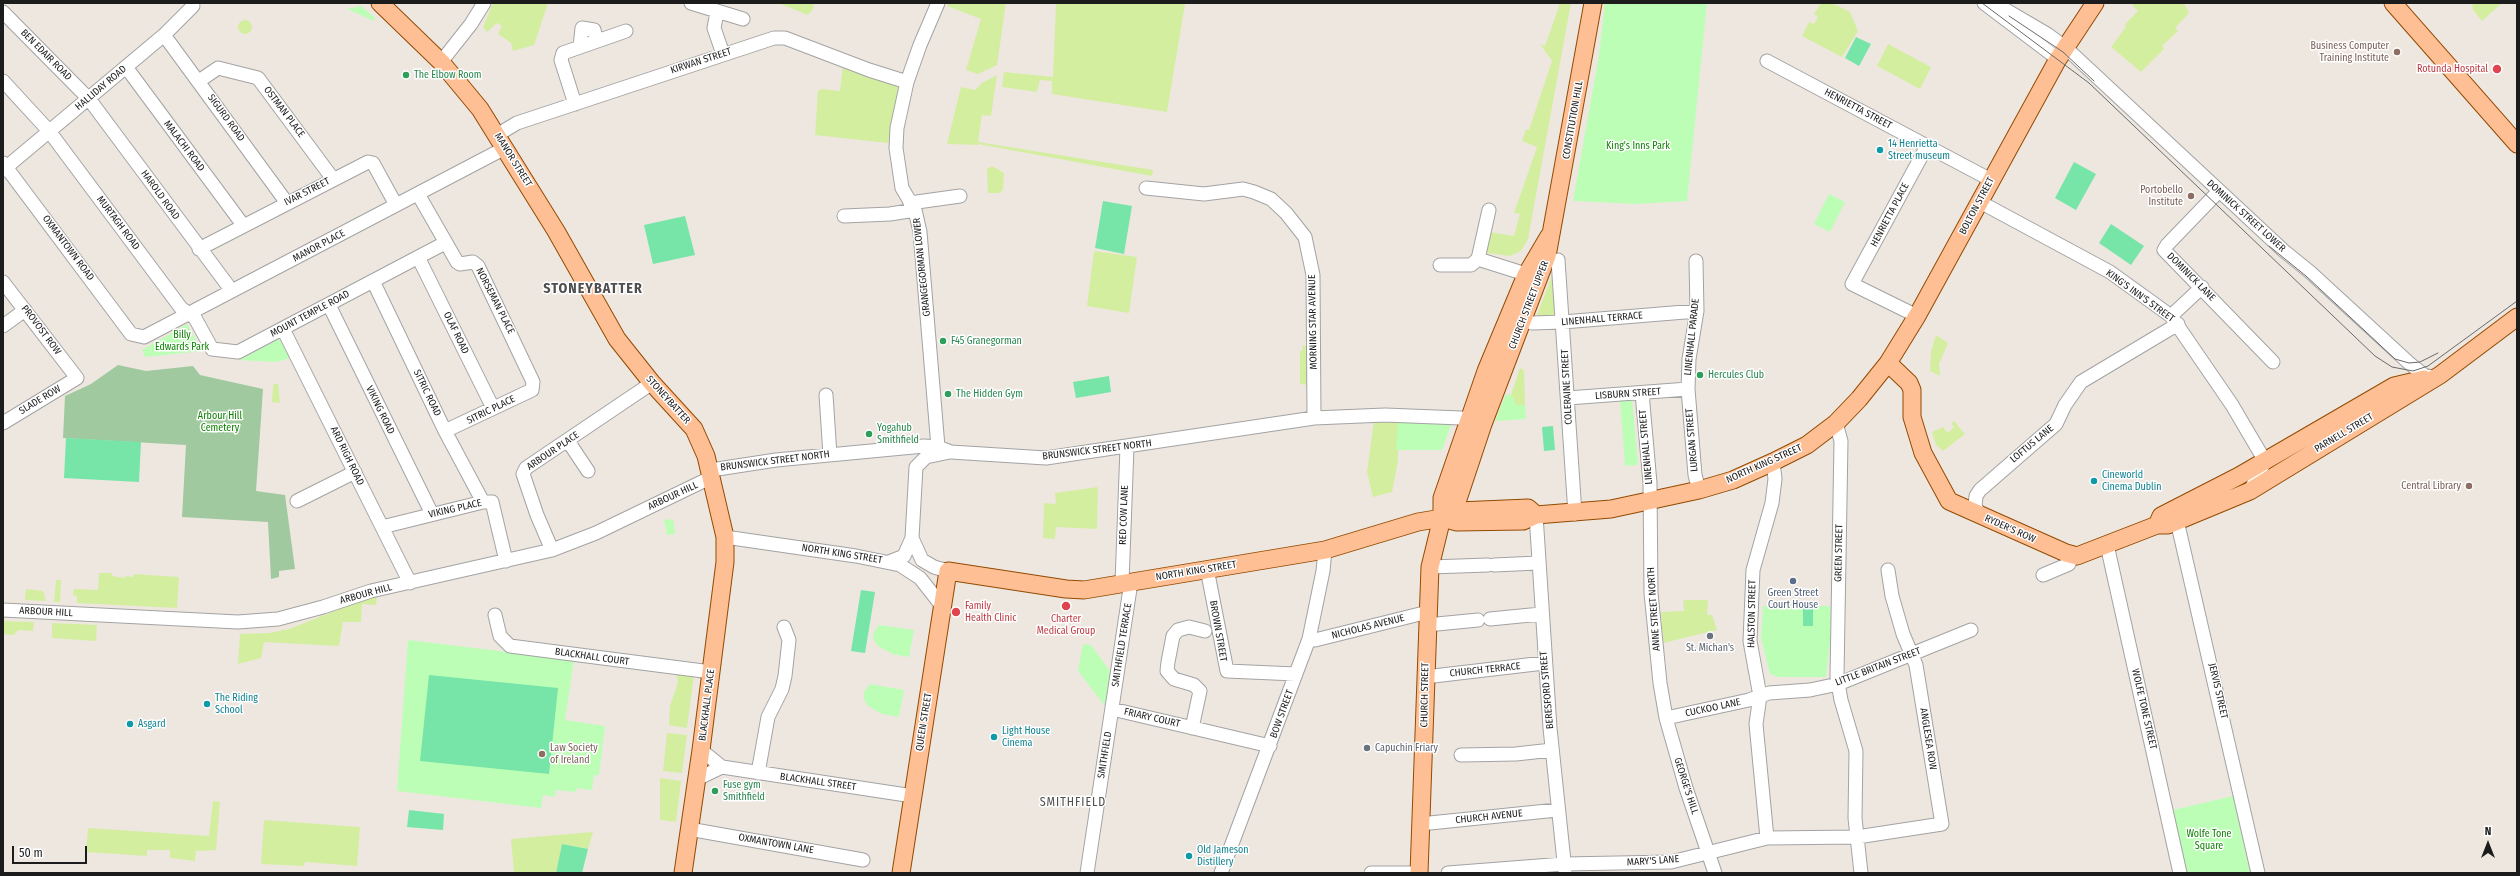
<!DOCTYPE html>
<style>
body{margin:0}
#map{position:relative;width:2520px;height:876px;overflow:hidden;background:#eee7e0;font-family:"Fira Sans Condensed",sans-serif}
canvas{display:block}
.frame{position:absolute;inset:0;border:4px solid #1c1c1c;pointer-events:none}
.north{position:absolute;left:2468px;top:824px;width:40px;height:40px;-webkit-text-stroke:3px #fff;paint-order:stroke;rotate:0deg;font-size:11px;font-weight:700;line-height:16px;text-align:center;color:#1c1c1c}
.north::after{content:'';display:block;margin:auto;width:14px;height:18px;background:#1c1c1c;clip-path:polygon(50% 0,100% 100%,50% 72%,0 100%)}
.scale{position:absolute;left:12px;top:846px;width:75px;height:18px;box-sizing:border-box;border:2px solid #1c1c1c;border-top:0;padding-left:5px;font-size:12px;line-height:14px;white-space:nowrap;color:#1c1c1c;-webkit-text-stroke:3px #fff;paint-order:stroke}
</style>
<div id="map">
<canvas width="2520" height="876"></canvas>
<div class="frame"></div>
<div class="north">N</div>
<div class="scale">50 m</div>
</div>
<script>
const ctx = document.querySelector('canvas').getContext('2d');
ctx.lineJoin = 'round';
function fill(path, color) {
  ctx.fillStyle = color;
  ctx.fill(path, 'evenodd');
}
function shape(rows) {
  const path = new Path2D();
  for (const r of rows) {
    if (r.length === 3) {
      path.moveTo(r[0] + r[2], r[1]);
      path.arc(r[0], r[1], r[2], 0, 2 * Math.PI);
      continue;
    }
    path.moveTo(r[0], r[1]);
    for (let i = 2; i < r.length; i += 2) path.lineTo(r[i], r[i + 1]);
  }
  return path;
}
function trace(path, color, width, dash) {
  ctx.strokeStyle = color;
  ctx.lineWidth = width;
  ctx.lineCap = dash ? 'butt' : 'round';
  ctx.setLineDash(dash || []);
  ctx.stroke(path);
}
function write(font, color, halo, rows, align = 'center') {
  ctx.font = font + ' "Fira Sans Condensed",sans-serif';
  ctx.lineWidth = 3;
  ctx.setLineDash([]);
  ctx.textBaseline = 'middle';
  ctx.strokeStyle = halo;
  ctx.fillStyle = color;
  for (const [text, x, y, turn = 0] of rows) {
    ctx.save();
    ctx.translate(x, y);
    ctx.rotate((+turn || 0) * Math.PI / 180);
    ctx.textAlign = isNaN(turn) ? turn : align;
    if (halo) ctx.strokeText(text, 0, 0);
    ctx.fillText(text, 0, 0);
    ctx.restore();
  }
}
const grass = shape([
 [493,3,548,3,534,45,513,51,511,43,498,34,502,26,497,23,487,32,483,27],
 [778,3,813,3,814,8,808,15],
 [949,3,1006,3,997,65,978,74,966,70,981,19,947,6],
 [1056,3,1185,4,1167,112,1052,94,1052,81,1040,80,1037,92,1002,87,1004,72,1053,77],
 [1560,3,1571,3,1528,239,1521,251,1510,256,1487,253,1485,250,1489,232,1514,236,1520,214,1514,213,1537,147,1522,141,1526,129,1529,130,1552,61,1540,44,1545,46],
 [1821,3,1832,3,1850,12,1858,31,1842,57,1802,36,1809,22,1814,24,1818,17,1814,14],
 [2134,3,2184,3,2189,13,2175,28,2178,31,2162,46,2164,49,2141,72,2111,47,2125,28,2126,23,2138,11,2132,5],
 [2472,3,2500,3,2501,4,2482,21,2473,10],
 [245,27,7],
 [1888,44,1931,67,1920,89,1877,66],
 [843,65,899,84,888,143,815,135,818,91,822,89,840,91],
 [997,75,991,116,982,115,978,142,1153,170,1152,176,978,144,978,145,947,144,961,87,975,90,982,83],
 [992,166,1004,173,1003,189,1000,193,988,193,987,169],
 [1094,251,1137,257,1129,313,1087,306],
 [1556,265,1558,316,1536,318],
 [1936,335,1948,343,1939,364,1940,376,1930,371,1931,351],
 [1302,346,1307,346,1309,385,1300,384,1300,351,1303,350],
 [1520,368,1524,370,1525,405,1516,405,1511,395],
 [278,383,280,403,272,402,273,385],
 [1374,421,1398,422,1398,461,1392,492,1373,497,1367,472],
 [1954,421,1965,434,1943,451,1936,445,1932,432,1943,427,1948,433,1954,427,1951,423],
 [1098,487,1097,529,1056,527,1055,539,1043,538,1044,503,1056,504,1055,493],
 [99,573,112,573,112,576,125,578,125,576,133,577,134,574,179,577,177,608,77,603,77,596,73,595,74,589,98,590],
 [56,580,61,580,60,602,54,602],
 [26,589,43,591,46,601,25,600],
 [370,597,377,597,376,605,362,604,361,622,343,622,339,646,264,642,261,658,238,664,240,634,269,633,289,629],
 [1686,600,1708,600,1707,615,1712,615,1717,630,1663,643,1661,612,1684,611,1683,601],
 [3,621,34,622,33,631,18,630,14,635,3,634],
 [52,623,97,625,96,641,52,638],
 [676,672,694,674,687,728,669,725,670,706,678,682],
 [667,733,687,735,682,773,663,771],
 [660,778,681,781,676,822,660,820],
 [213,801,220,802,216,850,196,851,195,861,170,858,170,850,147,850,147,856,86,852,88,828,209,836],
 [264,820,360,827,357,866,305,862,304,866,261,864],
 [593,832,588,849,562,844,556,873,514,873,511,839]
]);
const cemetery = shape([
 [118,365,146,371,193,366,200,375,263,389,256,491,285,495,295,569,279,571,279,577,271,579,268,522,182,517,186,445,63,438,65,396,91,384]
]);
const park = shape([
 [1605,3,1707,3,1687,201,1637,204,1573,201,1599,55],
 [361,6,375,18,374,21,347,9],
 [1829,194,1845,202,1830,232,1814,224],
 [187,324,202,351,145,357,142,350],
 [279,339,290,358,276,362,239,360],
 [1506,394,1511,395,1516,405,1525,405,1526,419,1495,421],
 [1632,399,1638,465,1625,466,1620,400],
 [1398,422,1451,425,1442,450,1396,450],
 [673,519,675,534,667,535,664,520],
 [1763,606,1830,606,1831,632,1826,677,1778,677,1770,674,1761,638],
 [879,625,914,630,909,657,892,654,878,646,873,639,874,632],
 [408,640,574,660,565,720,605,726,599,775,594,775,592,790,577,788,576,792,556,790,555,797,543,795,541,808,397,791],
 [1083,644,1091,645,1110,671,1105,706,1078,671],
 [870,684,904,690,899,717,882,714,868,706,864,699,864,692],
 [2233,796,2250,873,2183,873,2169,811]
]);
const pitch = shape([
 [1856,37,1871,44,1859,66,1845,58],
 [2074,162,2096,174,2076,210,2055,198],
 [1103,201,1132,206,1124,254,1095,248],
 [685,216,695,255,653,264,644,225],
 [2111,224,2144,246,2131,265,2099,243],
 [1109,376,1111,392,1076,398,1073,382],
 [1553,426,1555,450,1544,451,1542,427],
 [66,438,141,442,139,482,64,478],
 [861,590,875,592,865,653,851,651],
 [1803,607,1813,607,1813,626,1803,626],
 [429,675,558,688,549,774,420,761],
 [409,810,444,814,443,830,407,827],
 [562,844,588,849,582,873,556,873]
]);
const minor = shape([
 [691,3,743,19],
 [938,3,920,45,907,82,897,128,896,148,902,188,915,210,920,232,938,447],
 [1984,3,2058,59],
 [1994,3,2047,34,2066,48,2284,251,2310,272,2409,363,2424,375,2432,377],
 [3,12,89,99,232,291],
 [717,12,714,28,723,54],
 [164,35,287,203],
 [580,47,582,28,594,30,597,41],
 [1767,61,1991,180],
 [441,62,471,24,484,3],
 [126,67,243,225],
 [3,81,49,131,181,308,195,318,212,349,238,352,445,243],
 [199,81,218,68,258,78,333,179],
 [575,104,561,60,563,53,626,31],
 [497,135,517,123,774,38,785,38,869,70,907,82],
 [3,163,131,334,144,337,505,148],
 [3,170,164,35,193,6],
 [1146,188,1204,194,1243,189,1254,192,1271,199,1286,213,1305,237,1313,275,1314,418],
 [2219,191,2167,245,2164,250,2273,362],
 [418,194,457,262,460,264,473,262,478,266,533,382,532,390,445,431],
 [1980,202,2110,272,2171,316,2232,405,2265,461,2250,491],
 [910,203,960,196],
 [844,216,890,214,915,210],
 [199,249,368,162,373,163,396,205],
 [418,257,493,408],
 [1478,259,1489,210],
 [1558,260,1575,514],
 [1696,261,1697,311,1689,359,1688,389,1695,475,1699,490],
 [1440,265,1471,265,1478,259,1535,277],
 [373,281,445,431,483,502],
 [3,282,77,378,3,423],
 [329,305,432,514],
 [1917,316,1852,284,1927,146],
 [2171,316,2202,287],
 [1514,317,1532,323,1563,322,1697,311],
 [3,326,25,310],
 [283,329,410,583],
 [1642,393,1650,483,1651,593,1660,683,1666,718,1686,788,1715,873],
 [826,395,830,455],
 [1568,398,1688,389],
 [1836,423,1841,441,1837,677,1841,700,1856,751,1855,818,1861,873],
 [568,441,588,471],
 [711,470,776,460,924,446,938,447,951,452,1046,458,1314,418,1385,415,1461,418,1477,423],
 [297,501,355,472],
 [2175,512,2258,873],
 [1536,515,1550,728,1565,871],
 [1980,515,1975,506,1976,496,1980,490,2056,424,2065,405,2081,382,2178,324],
 [382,527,483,502,492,502,506,561],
 [725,537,856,556,900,565,920,578,942,606],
 [912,538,922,560,934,567,948,571],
 [2107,545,2180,873],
 [552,550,537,515,523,474,526,468,652,383],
 [889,562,904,556,912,538,916,467,926,457,950,452],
 [1494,565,1538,563],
 [1430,567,1488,565],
 [1207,569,1227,671,1296,674],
 [2043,575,2069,564,2072,555],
 [1122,583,1127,447],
 [3,610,238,622,278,619,323,607,371,591,552,550,596,533,712,477],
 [495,615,500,636,510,646,711,672],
 [1490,619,1541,614],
 [1427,625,1478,620],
 [1309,639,1315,640,1428,612],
 [1425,677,1544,663],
 [1112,709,1270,746],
 [1666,718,1749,700,1769,693,1810,690,1838,684,1971,630],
 [1192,728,1200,691,1194,685,1174,679,1167,671,1168,662,1173,636,1178,630,1189,627,1205,631],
 [701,750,722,767,913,796],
 [1461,755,1516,754,1552,750],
 [758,773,768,717,782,689,785,676,789,640,784,627],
 [697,779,722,767],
 [1420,824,1557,810],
 [689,829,863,860],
 [1767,838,1756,724,1760,696,1750,641,1753,570,1772,503,1775,479,1773,462],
 [1087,873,1131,582],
 [1221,873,1309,639,1323,571,1325,550],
 [1371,873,1417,873],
 [1448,873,1564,864,1671,862,1767,838,1857,837,1942,824,1916,665,1903,634,1892,596,1888,570]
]);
const major = shape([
 [380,3,441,62,480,109,556,231,617,339,652,383,694,429,706,456,725,537,725,562,701,750,683,873],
 [2393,3,2517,144],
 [1888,363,1909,383,1912,390,1912,417,1923,453,1949,501,2066,553,2077,556,2157,525,2168,525,2250,491,2440,375,2517,317],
 [1444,516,1457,502,1483,424,1547,256,1593,3],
 [1442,518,1457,522,1523,521,1536,515,1611,509,1699,490,1733,480,1773,462,1807,445,1836,423,1859,399,1888,363,1917,316,2058,59,2095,3],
 [2157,525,2161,516,2239,476,2394,386,2424,379],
 [901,873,948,571,1066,589,1084,590,1325,550,1418,522,1442,518,1458,511,1528,508,1536,515],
 [1419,873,1430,567,1442,518,1442,498,1486,371,1526,275,1549,236]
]);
const tram = shape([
 [1982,3,2089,83,2375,356,2392,367,2413,371,2428,366,2517,301],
 [2009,16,2063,52,2094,81],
 [2269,246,2306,276,2395,359,2409,363,2420,362,2438,353]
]);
const markers = [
 [2397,52,4,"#8d6e63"],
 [2497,69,5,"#e0444e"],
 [406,75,4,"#2e9e5b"],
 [1880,150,4,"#0f9aa8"],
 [2191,196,4,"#8d6e63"],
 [943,341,4,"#2e9e5b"],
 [1700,375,4,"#2e9e5b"],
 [948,394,4,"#2e9e5b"],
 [869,434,4,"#2e9e5b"],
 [2094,481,4,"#0f9aa8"],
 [2469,486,4,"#8d6e63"],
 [1793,581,4,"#5c6f8a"],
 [1066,606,5,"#e0444e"],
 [956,612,5,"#e0444e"],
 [1710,636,4,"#6b7280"],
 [207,704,4,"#0f9aa8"],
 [130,724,4,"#0f9aa8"],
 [994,737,4,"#0f9aa8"],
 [1367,748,4,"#6b7280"],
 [542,754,4,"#8d6e63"],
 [715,791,4,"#2e9e5b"],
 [1189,856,4,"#0f9aa8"]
];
const educationNames = [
 ["Business Computer",2389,46],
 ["Training Institute",2389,58],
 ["Portobello",2183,190],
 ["Institute",2183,202],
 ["Central Library",2461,486],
 ["Law Society",550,748,"left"],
 ["of Ireland",550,760,"left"]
];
const streetNames = [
 ["BEN EDAIR ROAD",46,55,45],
 ["KIRWAN STREET",701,61,-18],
 ["HALLIDAY ROAD",101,88,-40],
 ["HENRIETTA STREET",1858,109,28],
 ["OSTMAN PLACE",284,112,53],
 ["SIGURD ROAD",226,118,54],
 ["CONSTITUTION HILL",1573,120,-80],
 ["MALACHI ROAD",184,146,53],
 ["MANOR STREET",513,160,58],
 ["IVAR STREET",307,192,-27],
 ["HAROLD ROAD",160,195,54],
 ["BOLTON STREET",1977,206,-62],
 ["HENRIETTA PLACE",1890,215,-62],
 ["DOMINICK STREET LOWER",2246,216,42],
 ["MURTAGH ROAD",118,223,53],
 ["MANOR PLACE",319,246,-28],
 ["OXMANTOWN ROAD",68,248,53],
 ["GRANGEGORMAN LOWER",922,267,-96],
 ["DOMINICK LANE",2191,277,45],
 ["KING'S INN'S STREET",2140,296,36],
 ["NORSEMAN PLACE",495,301,63],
 ["CHURCH STREET UPPER",1529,305,-69],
 ["MOUNT TEMPLE ROAD",310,314,-28],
 ["LINENHALL TERRACE",1602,319,-5],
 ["MORNING STAR AVENUE",1313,322,-91],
 ["PROVOST ROW",41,330,53],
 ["OLAF ROAD",456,333,64],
 ["LINENHALL PARADE",1692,337,-84],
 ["COLERAINE STREET",1567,387,-93],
 ["SITRIC ROAD",427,393,64],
 ["LISBURN STREET",1628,394,-4],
 ["SLADE ROW",40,400,-31],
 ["STONEYBATTER",668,400,48],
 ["VIKING ROAD",380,410,64],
 ["SITRIC PLACE",491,410,-26],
 ["PARNELL STREET",2344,433,-31],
 ["LURGAN STREET",1692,440,-95],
 ["LOFTUS LANE",2032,444,-40],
 ["LINENHALL STREET",1646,447,-95],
 ["BRUNSWICK STREET NORTH",1097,450,-7],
 ["ARBOUR PLACE",553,451,-34],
 ["ARD RIGH ROAD",347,456,64],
 ["BRUNSWICK STREET NORTH",775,461,-7],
 ["NORTH KING STREET",1764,464,-24],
 ["ARBOUR HILL",673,496,-25],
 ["VIKING PLACE",455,509,-13],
 ["RED COW LANE",1124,515,-88],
 ["RYDER'S ROW",2010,529,24],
 ["GREEN STREET",1839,553,-89],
 ["NORTH KING STREET",842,554,9],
 ["NORTH KING STREET",1196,571,-9],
 ["ARBOUR HILL",366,594,-15],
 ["ANNE STREET NORTH",1654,609,-94],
 ["ARBOUR HILL",46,612,3],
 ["HALSTON STREET",1752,614,-89],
 ["NICHOLAS AVENUE",1368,627,-14],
 ["BROWN STREET",1218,631,80],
 ["SMITHFIELD TERRACE",1122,645,-81],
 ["BLACKHALL COURT",592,657,8],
 ["LITTLE BRITAIN STREET",1878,667,-21],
 ["CHURCH TERRACE",1485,670,-6],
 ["BERESFORD STREET",1547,690,-95],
 ["JERVIS STREET",2218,691,77],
 ["CHURCH STREET",1425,695,-89],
 ["BLACKHALL PLACE",707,705,-83],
 ["CUCKOO LANE",1713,708,-12],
 ["WOLFE TONE STREET",2144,709,77],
 ["BOW STREET",1282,714,-70],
 ["FRIARY COURT",1152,718,13],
 ["QUEEN STREET",924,722,-81],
 ["ANGLESEA ROW",1928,739,81],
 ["SMITHFIELD",1105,755,-81],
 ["BLACKHALL STREET",818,782,8],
 ["GEORGE'S HILL",1686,786,72],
 ["CHURCH AVENUE",1489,817,-6],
 ["OXMANTOWN LANE",776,844,10],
 ["MARY'S LANE",1653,861,-4]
];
const healthNames = [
 ["Rotunda Hospital",2488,69],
 ["Family",965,606,"left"],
 ["Health Clinic",965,618,"left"],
 ["Charter",1066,619,"center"],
 ["Medical Group",1066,631,"center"]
];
const leisureNames = [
 ["The Elbow Room",414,75],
 ["F45 Granegorman",951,341],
 ["Hercules Club",1708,375],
 ["The Hidden Gym",956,394],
 ["Yogahub",877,428],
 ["Smithfield",877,440],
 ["Fuse gym",723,785],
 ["Smithfield",723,797]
];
const cultureNames = [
 ["14 Henrietta",1888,144],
 ["Street museum",1888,156],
 ["Cineworld",2102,475],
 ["Cinema Dublin",2102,487],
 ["The Riding",215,698],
 ["School",215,710],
 ["Asgard",138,724],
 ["Light House",1002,731],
 ["Cinema",1002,743],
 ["Old Jameson",1197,850],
 ["Distillery",1197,862]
];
const parkNames = [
 ["King's Inns Park",1638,146],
 ["Billy",182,335],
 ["Edwards Park",182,347],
 ["Arbour Hill",220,416],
 ["Cemetery",220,428],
 ["Wolfe Tone",2209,834],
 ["Square",2209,846]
];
const serviceNames = [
 ["Green Street",1793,593],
 ["Court House",1793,605]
];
const worshipNames = [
 ["St. Michan's",1710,648],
 ["Capuchin Friary",1375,748,"left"]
];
const quarterNames = [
 ["SMITHFIELD",1073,803]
];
const districtNames = [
 ["STONEYBATTER",593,289]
];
fill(grass, '#d4eea0');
fill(cemetery, '#a0c99f');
fill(park, '#bdfeb7');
fill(pitch, '#76e5a7');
trace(minor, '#a3a3a3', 15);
trace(major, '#934a00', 19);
trace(minor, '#fff', 13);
trace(major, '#ffbf94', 17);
trace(tram, '#6a6a6a', 1);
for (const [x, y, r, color] of markers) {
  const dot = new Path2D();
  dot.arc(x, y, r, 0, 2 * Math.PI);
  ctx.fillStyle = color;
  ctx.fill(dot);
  trace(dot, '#fff', 1.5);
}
write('10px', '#785e54', '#fff', educationNames, 'right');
write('10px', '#1c1c1c', '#fff', streetNames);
write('10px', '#be3a42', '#fff', healthNames, 'right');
write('10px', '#27864d', '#fff', leisureNames, 'left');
write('10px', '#0d838f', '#fff', cultureNames, 'left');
write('10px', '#0d8102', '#fff', parkNames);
write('10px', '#4e5e75', '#fff', serviceNames);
write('10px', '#5b616d', '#fff', worshipNames);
ctx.letterSpacing = '1px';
write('12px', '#4f4f4f', '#fff', quarterNames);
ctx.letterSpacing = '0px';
ctx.letterSpacing = '1px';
write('bold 14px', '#4f4f4f', '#fff', districtNames);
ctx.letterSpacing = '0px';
</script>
